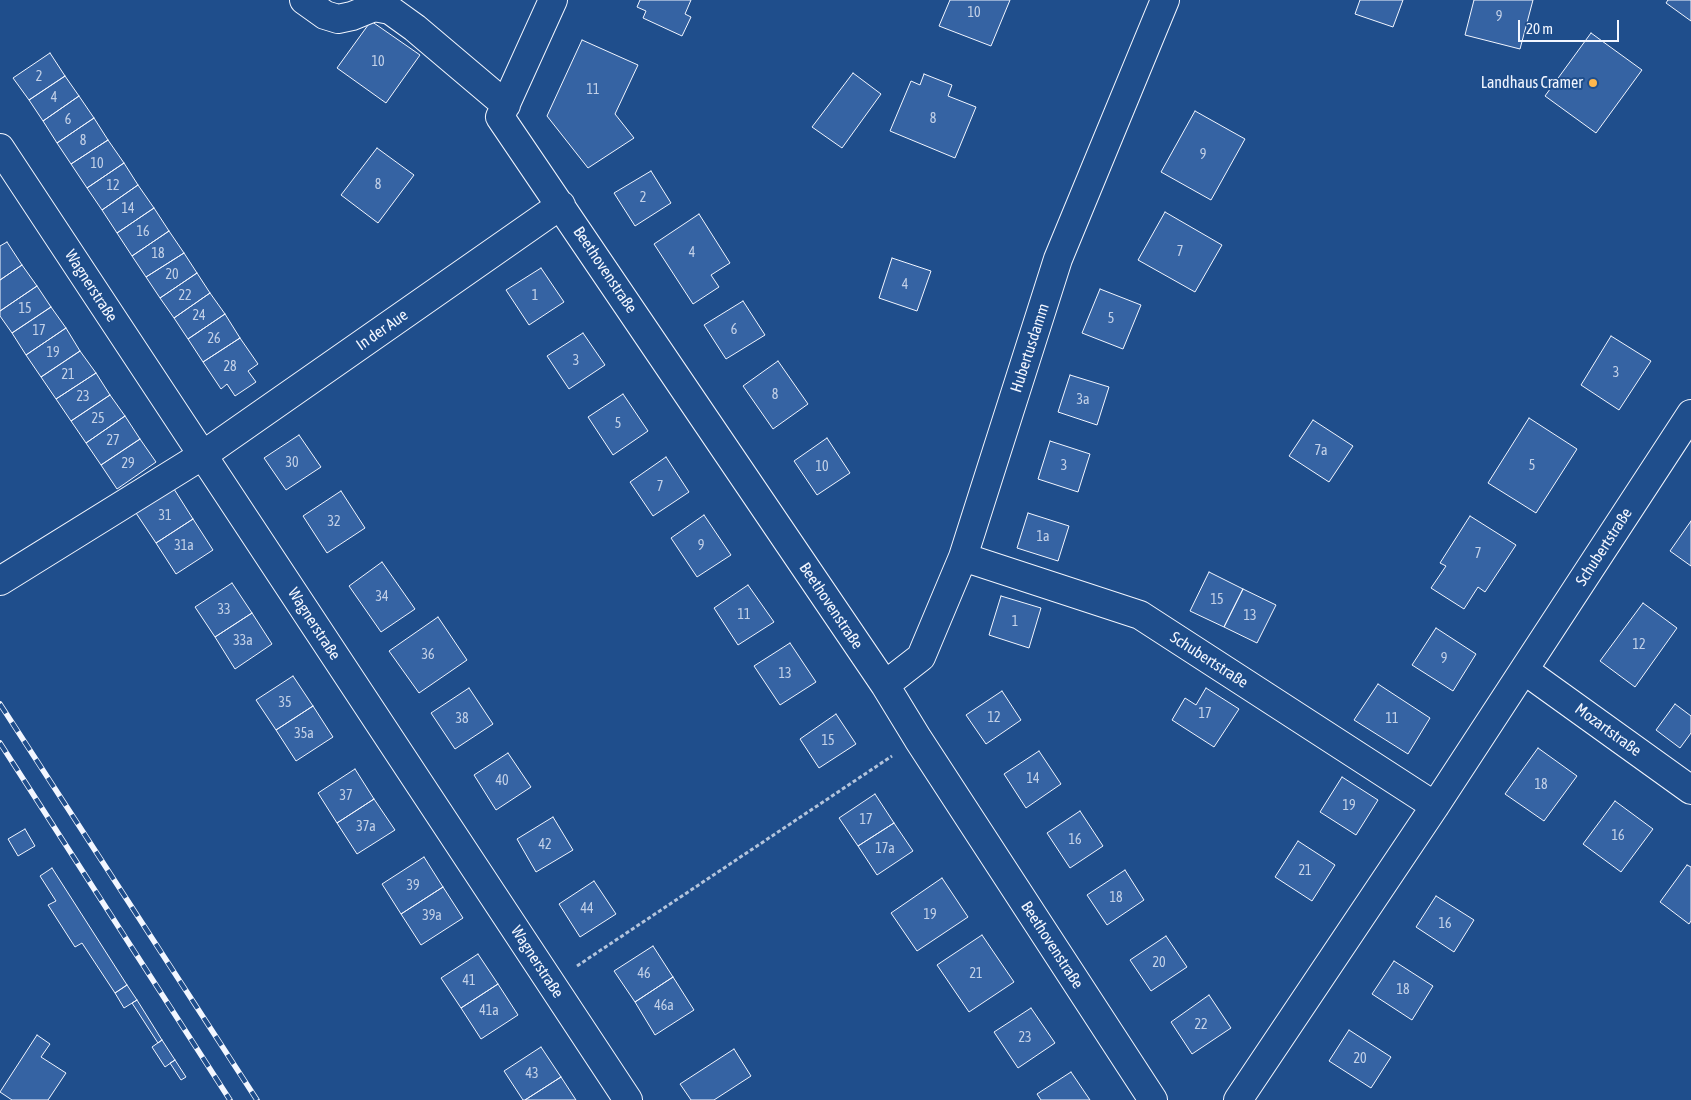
<!DOCTYPE html>
<meta charset="utf-8">
<style>
body{margin:0}
#map{position:relative;width:1691px;height:1100px;overflow:hidden;background:#1f4e8c;font-family:"Asap Condensed",sans-serif}
canvas{display:block}
.scale{position:absolute;left:1518px;top:20px;width:101px;height:22px;box-sizing:border-box;border:2px solid #f2f6ff;border-top:0;padding-left:6px;font-size:15px;line-height:18px;white-space:nowrap;color:#f2f6ff;-webkit-text-stroke:4px #1f4e8c;paint-order:stroke}
</style>
<div id="map">
<canvas width="1691" height="1100"></canvas>
<div class="scale">20 m</div>
</div>
<script>
const ctx = document.querySelector('canvas').getContext('2d');
ctx.lineJoin = 'round';
function fill(path, color) {
  ctx.fillStyle = color;
  ctx.fill(path, 'evenodd');
}
function shape(rows) {
  const path = new Path2D();
  for (const r of rows) {
    path.moveTo(r[0], r[1]);
    for (let i = 2; i < r.length; i += 2) path.lineTo(r[i], r[i + 1]);
  }
  return path;
}
function trace(path, color, width, dash) {
  ctx.strokeStyle = color;
  ctx.lineWidth = width;
  ctx.lineCap = dash ? 'butt' : 'round';
  ctx.setLineDash(dash || []);
  ctx.stroke(path);
}
function write(font, color, halo, rows, align = 'center') {
  ctx.font = font + ' "Asap Condensed",sans-serif';
  ctx.lineWidth = 4;
  ctx.setLineDash([]);
  ctx.textBaseline = 'middle';
  ctx.strokeStyle = halo;
  ctx.fillStyle = color;
  for (const [text, x, y, turn = 0] of rows) {
    ctx.save();
    ctx.translate(x, y);
    ctx.rotate((+turn || 0) * Math.PI / 180);
    ctx.textAlign = isNaN(turn) ? turn : align;
    if (halo) ctx.strokeText(text, 0, 0);
    ctx.fillText(text, 0, 0);
    ctx.restore();
  }
}
const building = shape([
 [640,0,691,0,685,14,691,17,682,36,643,18,646,11,637,7,640,0],
 [950,0,1010,0,991,46,939,26,950,0],
 [1360,0,1403,0,1393,27,1355,14,1360,0],
 [1474,0,1533,0,1520,49,1465,35,1474,0],
 [1668,0,1691,0,1691,21,1666,3,1668,0],
 [371,21,420,55,386,103,337,68,371,21],
 [1591,33,1642,70,1596,133,1545,96,1591,33],
 [582,40,638,65,615,114,634,138,588,168,547,116,582,40],
 [50,53,65,76,29,100,13,78,50,53],
 [853,73,881,94,842,148,812,127,853,73],
 [924,74,952,85,948,96,976,107,955,158,890,131,911,81,920,85,924,74],
 [65,76,79,96,43,121,29,100,65,76],
 [79,96,94,118,57,143,43,121,79,96],
 [1195,111,1245,139,1211,200,1161,172,1195,111],
 [94,118,108,140,71,164,57,143,94,118],
 [108,140,124,163,87,188,71,164,108,140],
 [377,148,414,175,378,223,341,195,377,148],
 [124,163,138,185,102,210,87,188,124,163],
 [651,171,671,203,635,226,614,193,651,171],
 [138,185,154,208,117,233,102,210,138,185],
 [154,208,169,231,132,256,117,233,154,208],
 [1165,212,1222,245,1195,292,1138,260,1165,212],
 [699,214,730,263,711,275,719,287,693,304,654,244,699,214],
 [169,231,184,253,146,277,132,256,169,231],
 [7,242,22,265,0,280,0,246,7,242],
 [184,253,197,273,160,298,146,277,184,253],
 [892,258,931,271,917,311,879,298,892,258],
 [22,265,37,286,0,311,0,280,22,265],
 [541,268,564,302,529,325,506,290,541,268],
 [197,273,210,293,174,318,160,298,197,273],
 [37,286,51,307,12,333,0,316,0,311,37,286],
 [1100,289,1141,305,1123,349,1082,333,1100,289],
 [210,293,225,314,188,339,174,318,210,293],
 [743,301,765,335,726,359,704,325,743,301],
 [51,307,66,328,26,355,12,333,51,307],
 [225,314,240,338,203,362,188,339,225,314],
 [66,328,80,351,41,377,26,355,66,328],
 [583,333,605,365,569,389,547,356,583,333],
 [1611,336,1651,361,1619,410,1581,385,1611,336],
 [240,338,258,364,248,371,256,382,235,396,227,384,221,389,203,362,240,338],
 [80,351,96,373,56,399,41,377,80,351],
 [778,361,808,404,773,429,743,386,778,361],
 [96,373,110,395,71,421,56,399,96,373],
 [1070,375,1109,387,1097,425,1058,412,1070,375],
 [623,394,648,431,613,455,588,417,623,394],
 [110,395,125,416,86,443,71,421,110,395],
 [125,416,140,439,101,465,86,443,125,416],
 [1529,418,1577,449,1536,513,1488,483,1529,418],
 [1313,420,1353,446,1329,482,1289,456,1313,420],
 [299,435,321,467,286,490,264,458,299,435],
 [827,438,850,473,817,495,794,461,827,438],
 [140,439,156,462,117,489,101,465,140,439],
 [1050,441,1090,454,1078,492,1038,479,1050,441],
 [666,457,689,492,653,516,630,482,666,457],
 [174,489,193,519,156,543,136,513,174,489],
 [341,491,365,528,327,553,303,516,341,491],
 [1028,513,1069,526,1058,561,1017,548,1028,513],
 [704,515,731,555,697,577,671,538,704,515],
 [1470,516,1516,545,1485,592,1478,587,1464,609,1431,588,1446,566,1440,563,1470,516],
 [193,519,213,550,176,574,156,543,193,519],
 [1691,521,1691,566,1670,551,1691,521],
 [382,562,415,609,381,632,349,586,382,562],
 [1209,572,1243,589,1224,627,1190,611,1209,572],
 [232,583,252,613,215,637,195,607,232,583],
 [748,585,774,622,738,645,714,608,748,585],
 [1243,589,1276,605,1257,643,1224,627,1243,589],
 [1001,596,1041,608,1029,648,989,635,1001,596],
 [1643,603,1677,628,1635,687,1600,661,1643,603],
 [252,613,272,644,235,669,215,637,252,613],
 [438,617,467,660,419,693,389,651,438,617],
 [1436,628,1476,654,1453,691,1412,665,1436,628],
 [790,643,816,682,780,705,754,666,790,643],
 [293,676,313,706,276,730,256,700,293,676],
 [1378,684,1430,718,1408,754,1354,720,1378,684],
 [469,688,493,724,455,749,431,713,469,688],
 [1206,688,1239,709,1214,747,1172,720,1185,698,1196,705,1206,688],
 [1002,691,1021,720,986,744,966,715,1002,691],
 [1675,704,1691,716,1691,733,1680,748,1656,730,1675,704],
 [313,706,333,737,296,761,276,730,313,706],
 [836,714,856,744,819,768,800,739,836,714],
 [1538,748,1577,776,1544,821,1505,794,1538,748],
 [1039,751,1061,784,1026,808,1004,774,1039,751],
 [508,753,531,787,496,810,474,775,508,753],
 [355,769,374,799,337,823,318,793,355,769],
 [1342,777,1378,800,1356,835,1320,812,1342,777],
 [875,794,894,823,858,846,839,818,875,794],
 [374,799,395,830,357,854,337,823,374,799],
 [1615,801,1653,829,1621,872,1583,844,1615,801],
 [1080,811,1103,846,1070,868,1047,833,1080,811],
 [553,817,573,850,536,872,517,839,553,817],
 [894,823,913,851,877,875,858,846,894,823],
 [25,829,35,846,18,856,8,839,25,829],
 [1298,841,1335,865,1312,901,1275,877,1298,841],
 [424,857,443,887,401,914,382,884,424,857],
 [1687,865,1691,867,1691,921,1689,924,1660,902,1687,865],
 [52,868,127,985,115,993,82,943,75,947,48,905,56,901,40,876,52,868],
 [1125,870,1144,900,1107,925,1087,895,1125,870],
 [942,878,968,917,917,951,891,913,942,878],
 [594,881,616,914,580,937,559,904,594,881],
 [443,887,463,918,421,945,401,914,443,887],
 [1436,896,1474,920,1454,952,1416,927,1436,896],
 [982,935,1014,982,969,1012,937,965,982,935],
 [1166,936,1187,967,1151,991,1130,960,1166,936],
 [653,946,673,977,635,1002,614,971,653,946],
 [478,954,498,984,461,1008,441,978,478,954],
 [1394,961,1433,986,1412,1020,1372,994,1394,961],
 [673,977,694,1010,655,1035,635,1002,673,977],
 [498,984,518,1015,481,1039,461,1008,498,984],
 [127,985,137,1000,124,1008,115,993,127,985],
 [1209,995,1231,1028,1192,1054,1171,1022,1209,995],
 [137,1000,162,1040,158,1043,132,1003,137,1000],
 [1031,1008,1055,1043,1018,1068,994,1032,1031,1008],
 [1349,1030,1391,1057,1371,1088,1329,1061,1349,1030],
 [37,1035,50,1044,41,1057,66,1073,48,1100,12,1100,0,1092,37,1035],
 [162,1040,175,1060,165,1067,152,1047,162,1040],
 [541,1047,561,1077,525,1100,523,1100,504,1071,541,1047],
 [734,1049,751,1076,714,1100,691,1100,680,1084,734,1049],
 [175,1060,186,1077,181,1080,170,1063,175,1060],
 [1071,1072,1090,1100,1041,1100,1037,1094,1071,1072],
 [561,1077,576,1100,525,1100,561,1077]
]);
const path = shape([
 [577,966,892,756]
]);
const minor = shape([
 [304,0,325,15,338,19,352,16,374,7,390,10,415,28,506,105],
 [553,0,500,117,885,685,918,739,1153,1100],
 [0,148,628,1100],
 [963,557,1140,615,1435,806],
 [0,581,203,455,561,205],
 [1524,670,1691,790],
 [885,685,921,657,963,557,1058,259,1165,0],
 [1238,1100,1435,806,1691,414]
]);
const rail = shape([
 [0,704,257,1100],
 [0,743,230,1100]
]);
const markers = [
 [1593,83,5,"#ffb74d"]
];
const numberNames = [
 ["10",974,13],
 ["9",1499,17],
 ["10",378,62],
 ["2",39,77],
 ["11",593,90],
 ["4",54,98],
 ["8",933,119],
 ["6",68,120],
 ["8",83,141],
 ["9",1203,155],
 ["10",97,164],
 ["8",378,185],
 ["12",113,186],
 ["2",643,198],
 ["14",128,209],
 ["16",143,232],
 ["7",1180,252],
 ["4",692,253],
 ["18",158,254],
 ["20",172,275],
 ["4",905,285],
 ["22",185,296],
 ["1",535,296],
 ["15",25,309],
 ["24",199,316],
 ["5",1111,319],
 ["6",734,330],
 ["17",39,331],
 ["26",214,339],
 ["19",53,353],
 ["3",576,361],
 ["28",230,367],
 ["3",1616,373],
 ["21",68,375],
 ["8",775,395],
 ["23",83,397],
 ["3a",1083,400],
 ["25",98,419],
 ["5",618,424],
 ["27",113,441],
 ["7a",1321,451],
 ["30",292,463],
 ["29",128,464],
 ["3",1064,466],
 ["5",1532,466],
 ["10",822,467],
 ["7",660,487],
 ["31",165,516],
 ["32",334,522],
 ["1a",1043,537],
 ["31a",184,546],
 ["9",701,546],
 ["7",1478,554],
 ["34",382,597],
 ["15",1217,600],
 ["33",224,610],
 ["11",744,615],
 ["13",1250,616],
 ["1",1015,622],
 ["33a",243,641],
 ["12",1639,645],
 ["36",428,655],
 ["9",1444,659],
 ["13",785,674],
 ["35",285,703],
 ["17",1205,714],
 ["12",994,718],
 ["38",462,719],
 ["11",1392,719],
 ["35a",304,734],
 ["15",828,741],
 ["14",1033,779],
 ["40",502,781],
 ["18",1541,785],
 ["37",346,796],
 ["19",1349,806],
 ["17",866,820],
 ["37a",366,827],
 ["16",1618,836],
 ["16",1075,840],
 ["42",545,845],
 ["17a",885,849],
 ["21",1305,871],
 ["39",413,886],
 ["18",1116,898],
 ["44",587,909],
 ["19",930,915],
 ["39a",432,916],
 ["16",1445,924],
 ["20",1159,963],
 ["46",644,974],
 ["21",976,974],
 ["41",469,981],
 ["18",1403,990],
 ["46a",664,1006],
 ["41a",489,1011],
 ["22",1201,1025],
 ["23",1025,1038],
 ["20",1360,1059],
 ["43",532,1074]
];
const poiNames = [
 ["Landhaus Cramer",1583,83]
];
const streetNames = [
 ["Beethovenstraße",605,270,56],
 ["Wagnerstraße",91,286,57],
 ["In der Aue",382,330,-35],
 ["Hubertusdamm",1030,348,-72],
 ["Schubertstraße",1604,547,-57],
 ["Beethovenstraße",831,606,56],
 ["Wagnerstraße",314,624,57],
 ["Schubertstraße",1209,660,33],
 ["Mozartstraße",1608,730,36],
 ["Beethovenstraße",1052,945,57],
 ["Wagnerstraße",537,962,57]
];
fill(building, '#3563a3');
trace(building, '#f2f6ff', 1);
trace(minor, '#f2f6ff', 30);
trace(path, '#b3c4dc', 3, [4, 2.5]);
trace(minor, '#1f4e8c', 28);
trace(rail, '#f2f6ff', 5.5);
trace(rail, '#1f4e8c', 4, [11]);
for (const [x, y, r, color] of markers) {
  const dot = new Path2D();
  dot.arc(x, y, r, 0, 2 * Math.PI);
  ctx.fillStyle = color;
  ctx.fill(dot);
  trace(dot, '#1f4e8c', 2);
}
write('14px', '#c3d1e8', null, numberNames);
write('16px', '#f2f6ff', '#1f4e8c', poiNames, 'right');
write('16px', '#f2f6ff', '#1f4e8c', streetNames);
</script>
